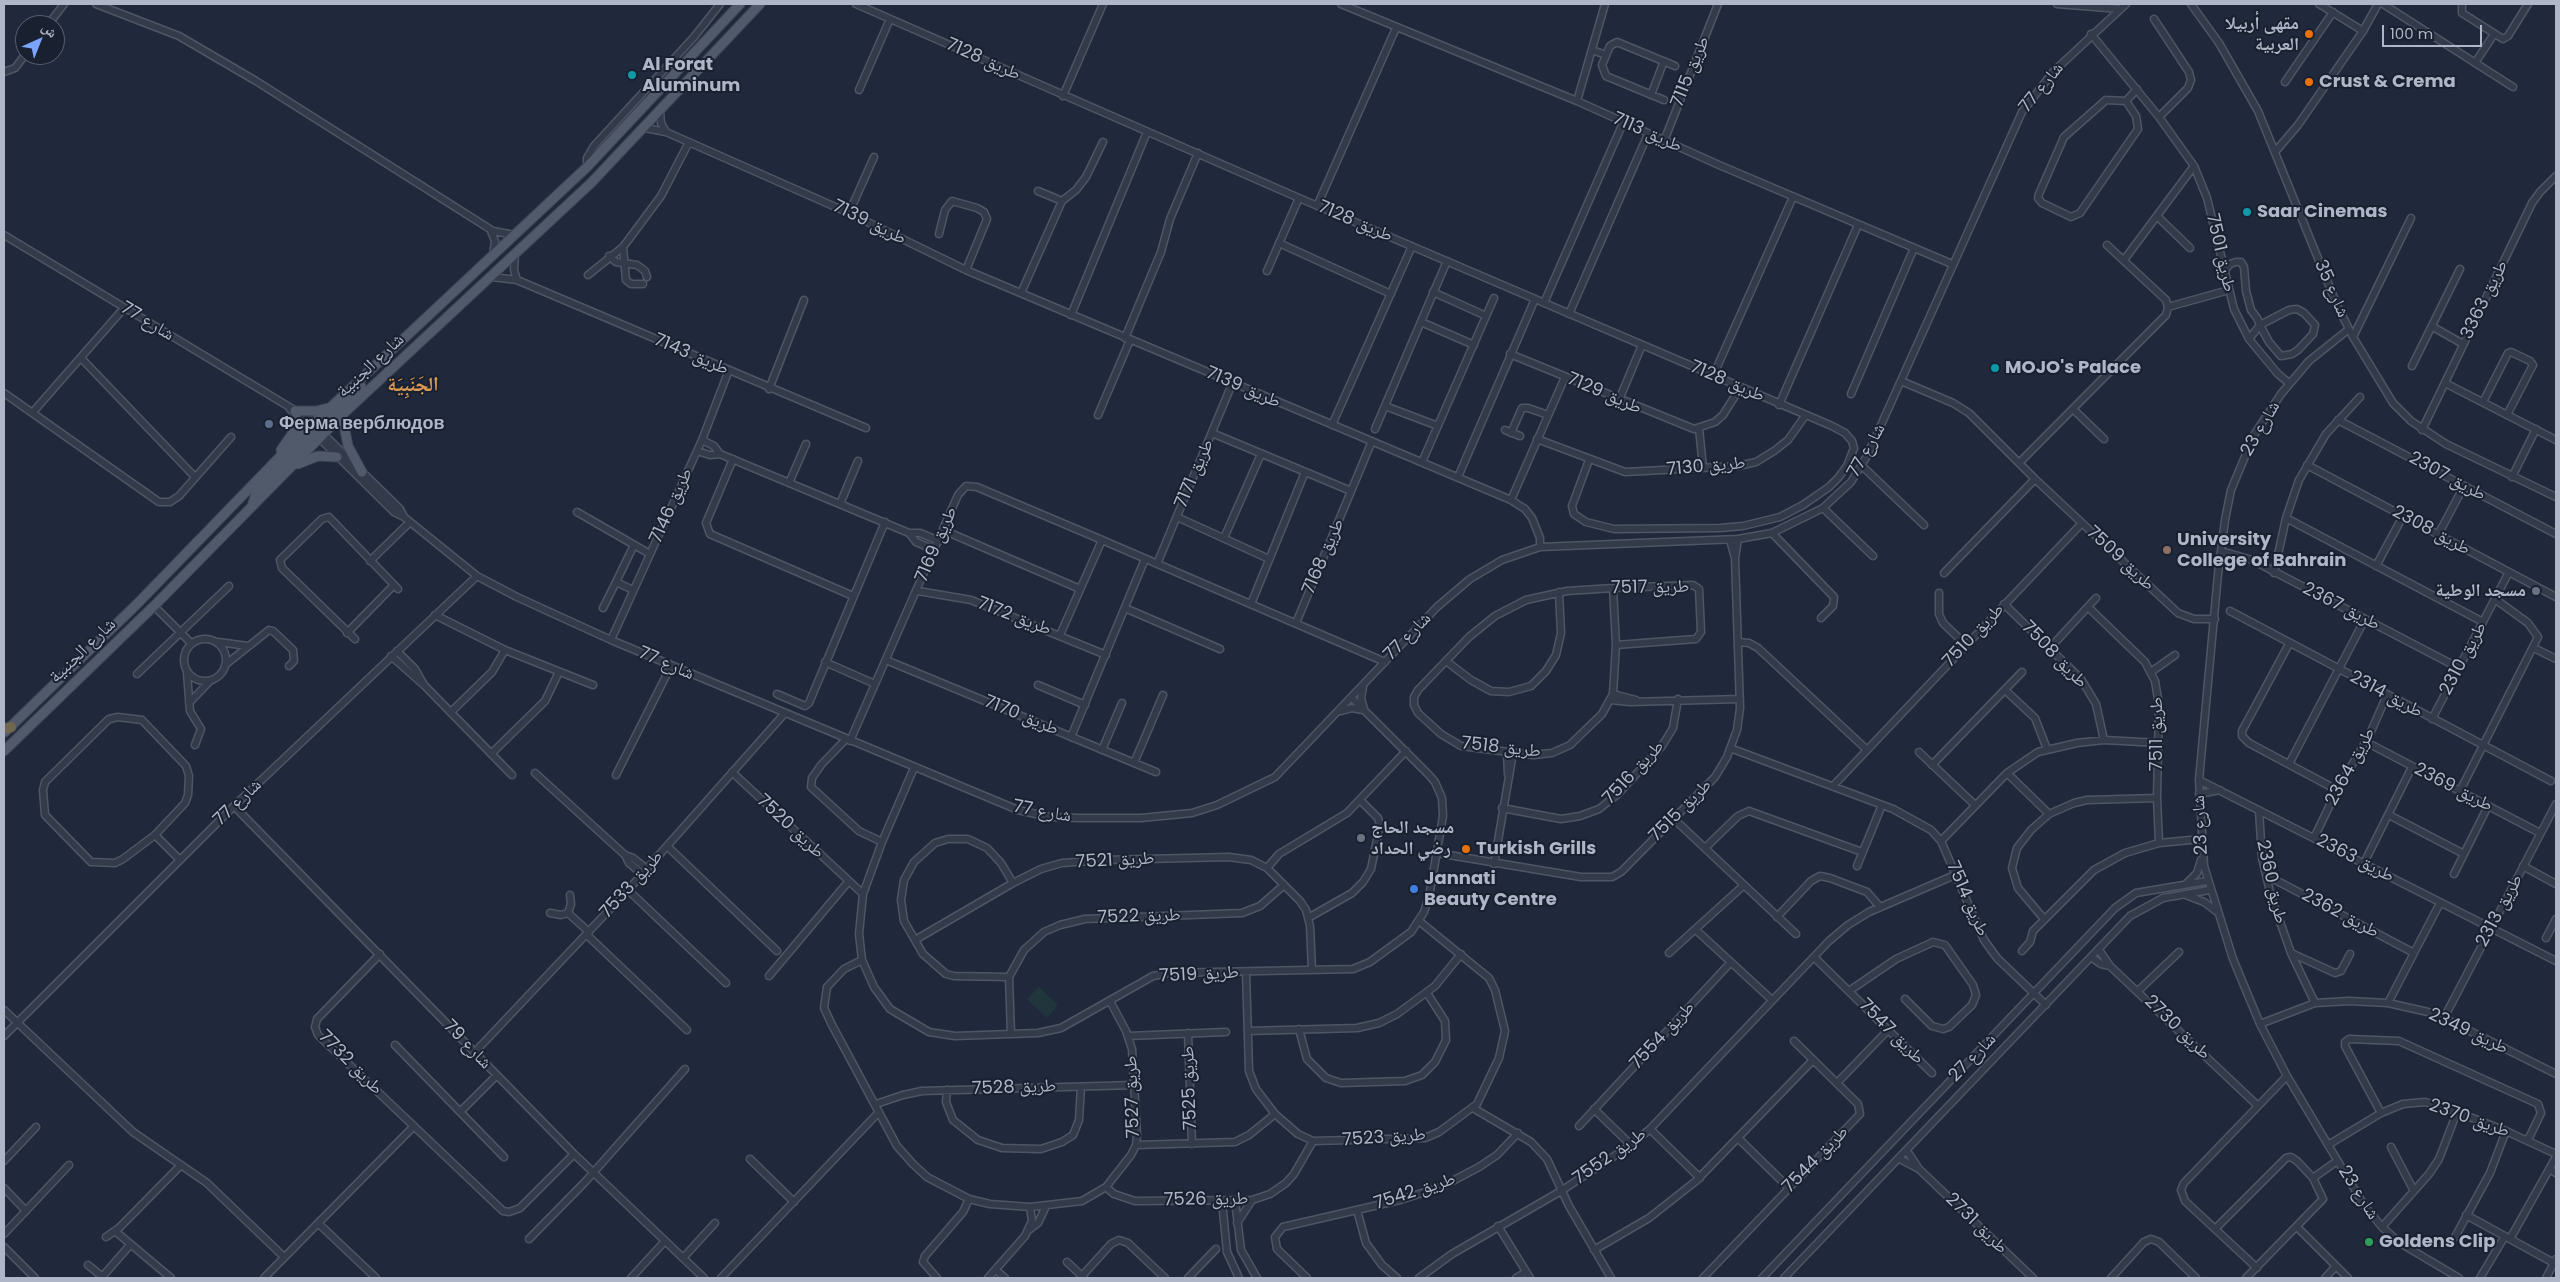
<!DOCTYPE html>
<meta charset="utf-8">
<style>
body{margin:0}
#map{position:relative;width:2560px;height:1282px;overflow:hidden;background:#1f293b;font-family:Poppins,"Noto Naskh Arabic",sans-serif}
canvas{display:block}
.frame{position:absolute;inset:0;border:5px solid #aeb6c7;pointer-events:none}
.north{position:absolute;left:15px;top:15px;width:50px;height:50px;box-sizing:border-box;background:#19202f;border:1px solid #555c6c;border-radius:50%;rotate:44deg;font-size:14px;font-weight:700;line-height:20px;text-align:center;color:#aeb6c7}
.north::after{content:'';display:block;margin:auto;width:18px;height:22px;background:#7ba4ff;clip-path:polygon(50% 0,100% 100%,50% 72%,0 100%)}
.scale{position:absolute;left:2382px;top:25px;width:100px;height:22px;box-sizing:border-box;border:2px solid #aeb6c7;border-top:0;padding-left:6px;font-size:15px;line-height:18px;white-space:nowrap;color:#aeb6c7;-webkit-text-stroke:4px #19202f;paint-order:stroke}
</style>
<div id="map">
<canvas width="2560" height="1282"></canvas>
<div class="frame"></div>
<div class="north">ش</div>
<div class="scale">100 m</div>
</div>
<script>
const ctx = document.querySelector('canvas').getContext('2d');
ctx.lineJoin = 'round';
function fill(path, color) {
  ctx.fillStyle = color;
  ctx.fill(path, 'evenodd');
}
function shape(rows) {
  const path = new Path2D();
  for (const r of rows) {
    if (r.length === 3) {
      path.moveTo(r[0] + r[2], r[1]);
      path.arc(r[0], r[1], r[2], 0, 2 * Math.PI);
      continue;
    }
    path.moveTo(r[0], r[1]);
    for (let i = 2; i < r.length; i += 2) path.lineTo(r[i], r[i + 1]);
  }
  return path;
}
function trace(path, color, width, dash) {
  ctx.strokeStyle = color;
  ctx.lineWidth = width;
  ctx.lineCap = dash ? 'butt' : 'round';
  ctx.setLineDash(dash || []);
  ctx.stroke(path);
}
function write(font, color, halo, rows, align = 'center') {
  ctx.font = font + ' Poppins,"Noto Naskh Arabic",sans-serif';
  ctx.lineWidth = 4;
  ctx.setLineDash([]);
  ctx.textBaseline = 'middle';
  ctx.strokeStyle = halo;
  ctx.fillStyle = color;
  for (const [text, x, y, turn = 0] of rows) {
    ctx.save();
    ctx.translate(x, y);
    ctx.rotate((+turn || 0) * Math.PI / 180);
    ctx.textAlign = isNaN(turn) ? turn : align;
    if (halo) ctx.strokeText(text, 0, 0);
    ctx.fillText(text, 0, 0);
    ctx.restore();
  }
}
const green = shape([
 [1039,987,1058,1005,1047,1018,1027,999]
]);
const minor = shape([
 [96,4,179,36,256,81,493,231,514,235],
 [856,4,1299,198,1832,426,1845,433,1852,441,1854,448,1847,466,1838,478,1829,487,1803,505,1780,517,1743,526,1720,528,1614,529,1586,522,1574,514,1572,506,1589,460],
 [1341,4,1577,101,1719,165,1952,264],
 [2057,4,2120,9],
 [2191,4,2219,43,2258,111,2337,305,2353,337,2393,403,2411,421,2446,444,2556,497],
 [2319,4,2363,31],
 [2383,4,2513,87],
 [2462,4,2462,13,2503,39,2508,36,2528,4],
 [2154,19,2189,72,2191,80,2188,88,2159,117],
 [48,25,64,4],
 [2091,34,2159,117,2194,166,2207,198,2234,309,2249,339,2278,374,2289,383],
 [1592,50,1606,55],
 [2475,63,2494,34],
 [4,72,15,68,25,55],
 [2285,82,2333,12],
 [859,90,890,19],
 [1651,95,1664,61],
 [1063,96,1103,4],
 [1664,100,1606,76,1602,65,1610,46,1617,42,1675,66],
 [2106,100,2126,101,2136,116,2138,129,2080,213,2071,217,2042,203,2038,198,2039,194,2064,137,2106,100],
 [1577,101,1605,4],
 [2126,101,2137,89],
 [660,111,661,123,666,132],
 [645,128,666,132,849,213,966,270,1511,500,1525,509,1532,518,1540,538,1540,547],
 [1664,141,1718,4],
 [2275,152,2298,125,2363,31,2378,4],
 [587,167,587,158,594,146,694,37,720,4],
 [1038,191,1062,201],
 [1317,206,1396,28],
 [849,213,874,157],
 [2157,216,2190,248],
 [491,231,495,241,493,255],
 [939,234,945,210,952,201,977,208,984,212,987,219,966,270],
 [4,235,306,417,400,509,404,517],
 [1279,243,1391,294],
 [515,254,514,270,517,280],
 [609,256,616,262,637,265,645,271,647,277],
 [2124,260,2194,166],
 [2225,270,2230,264,2236,262,2241,262,2244,267,2246,291,2251,310,2257,318,2260,325,2262,329,2269,342,2281,356,2292,354,2298,350,2313,334,2315,325,2304,313,2297,309,2289,310,2260,325,2249,339],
 [1267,271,1299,198],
 [588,275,623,247],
 [492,277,517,280,866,428],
 [643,284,631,284,626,280,623,247,661,196,689,142],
 [1433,292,1486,316],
 [1021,293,1062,201,1076,190,1086,177,1103,142],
 [1544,303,1623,123],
 [2168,307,2229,290],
 [1569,314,1648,134],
 [1071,315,1147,132],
 [1421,322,1474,345],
 [2433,327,2463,344],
 [2349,329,2309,361,2281,394,2254,435,2231,490,2225,520,2218,574,2199,780,2204,866,2233,959,2260,1024,2287,1076,2364,1205,2382,1227,2400,1243,2459,1278],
 [2353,337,2411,218],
 [1125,338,1161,252,1170,219,1198,153],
 [1510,354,1694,429,1715,422,1723,415,1740,388],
 [81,358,195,477],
 [2412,366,2460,269],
 [1713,376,1793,197],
 [1901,381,1953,403,1969,413,2035,479,2178,613,2194,619,2215,619],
 [2445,383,2556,440],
 [769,389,804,300],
 [4,393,159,502,170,502,179,496,231,437],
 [1851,394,1914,248],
 [1619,400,1642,345],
 [2483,402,2508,353,2511,352,2530,361,2533,365,2507,415],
 [1779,405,1858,225],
 [1385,406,1438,426],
 [290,409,394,512,404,517,477,576,517,597,611,640,1018,810,1050,817,1079,818,1141,818,1192,813,1217,805,1275,777,1437,607,1470,579,1502,560,1540,547,1738,539,1772,533,1823,508,1851,482,1867,456,2022,112,2053,72,2126,4],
 [2073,409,2104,439],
 [33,412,124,308],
 [1098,415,1130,340],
 [2338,420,2556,534],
 [1332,425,1412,246],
 [1699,428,1703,468],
 [1375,429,1447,261],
 [1505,430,1520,436],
 [2422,430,2532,203,2540,192,2556,176],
 [1212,433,1351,491],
 [1511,433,1522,408,1528,408,1548,415],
 [1537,439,1625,472,1738,466,1756,462,1774,451,1788,440,1805,416],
 [702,440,714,446,720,454],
 [697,451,710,455,720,454,909,533,920,533,939,541],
 [733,459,706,523,710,534,853,596],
 [1422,462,1494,298],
 [2019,463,2166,315,2168,307,2166,300,2107,245],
 [1861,465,1924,525],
 [2307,465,2556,597],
 [1458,477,1535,299],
 [2512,477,2536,429],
 [789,483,806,444],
 [1511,500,1565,377],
 [840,504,858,461],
 [1823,508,1873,556],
 [577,512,650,554],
 [1177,517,1269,559],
 [2286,518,2483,622],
 [943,530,1080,589],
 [909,533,916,542,935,550],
 [1772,533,1834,597,1833,606,1821,618],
 [2438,535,2464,486],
 [1224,538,1261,454],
 [1730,540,1735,558],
 [2221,551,2252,560,2459,668],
 [370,561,410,522],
 [1157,564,1232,384],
 [2376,566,2403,516],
 [1944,573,2035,479],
 [2274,573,2286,518,2299,480,2326,434,2360,397],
 [1613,588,1616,645,1613,694,1602,714,1570,745,1552,753,1533,755,1461,746,1441,734,1418,713,1414,705,1414,697,1418,690,1469,637,1495,616,1526,600,1567,591,1613,588,1693,585,1699,589,1701,632,1696,639,1616,645],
 [633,590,616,582,634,545],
 [918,591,971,600,1106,655],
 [1939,593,1939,614,1943,623,1966,645],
 [1251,604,1305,472],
 [2004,604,2081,679,2096,704,2104,740],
 [154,606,191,643],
 [603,608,616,582],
 [1125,608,1220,649],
 [2230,611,2551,781],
 [435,615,505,650,593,685],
 [1296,623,1372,441],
 [347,633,394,585],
 [1060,635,1102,540],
 [355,639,282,568,280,560,322,519,329,517,398,589],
 [205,660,21],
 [611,640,702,440,729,370],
 [218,642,248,646],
 [1738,642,1749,643,1758,648,1866,749],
 [2289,644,2242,731,2242,736,2249,743,2337,790],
 [2050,648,2096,598],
 [2534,648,2556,659],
 [397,651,415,669,424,685],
 [391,656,425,686,512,775],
 [886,660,1156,772],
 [1446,661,1471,680,1491,691,1509,692,1531,686,1546,671,1556,655,1561,633,1559,592],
 [825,662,875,684],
 [225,665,269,630,273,631,293,650,294,661,289,666],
 [2151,672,2175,655],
 [187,673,190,711,201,729,195,745],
 [137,674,229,586],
 [1038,685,1085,705],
 [1363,687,1361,698,1364,709],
 [2005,690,2035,718,2047,749],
 [777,694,805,706,809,703,885,522],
 [1613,694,1636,700],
 [1611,700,1630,702,1740,699],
 [189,703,211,680],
 [1341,711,1352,708,1363,710],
 [451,712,492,672,505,650],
 [118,717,142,720,186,766,189,776,188,795,185,803,155,835,123,859,115,863,91,862,45,815,43,790,45,782,109,719,118,717],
 [2432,719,2509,572],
 [1071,737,1145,559],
 [846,739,821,765,812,778,811,787,859,831,882,842],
 [850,741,958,495,966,486,977,487,1102,540,1385,662],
 [2366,742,2540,833],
 [1730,748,1893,809,1931,830,1941,841,1984,940,1997,958,2046,1005],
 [1102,750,1122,703],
 [1507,752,1508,774],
 [1919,752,1975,805],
 [491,754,545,701,559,672],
 [1134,763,1163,695],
 [2289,764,2365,619],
 [1932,765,2022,672],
 [914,768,882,842,863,894,859,934,862,960,874,987,890,1009,929,1032,955,1036,1038,1033,1061,1028,1153,976,1169,973,1353,969,1370,962,1411,932,1424,912,1429,897,1443,816,1442,798,1435,782,1429,775,1352,698],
 [732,772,863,894],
 [535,773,625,855,629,863,642,874],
 [2007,773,2049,814],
 [616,775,671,666],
 [2199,780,2556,961],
 [1833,786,2082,523],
 [2460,791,2538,637,2528,623,2495,599],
 [2199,794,2220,790],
 [234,806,574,1154,704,1278],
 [1502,808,1561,819,1580,816,1599,809,1618,794,1662,746,1673,728,1678,699],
 [2259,810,2262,858,2271,896,2291,953,2315,1003],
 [2389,815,2464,854],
 [1673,818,1796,934],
 [155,835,180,860],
 [2314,838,2337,790,2369,736,2387,695],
 [1941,841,2007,773,2038,752,2077,743,2104,740,2159,743],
 [2159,843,2201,839],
 [667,846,777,951],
 [1705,848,1738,816,1749,811,1862,852],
 [1437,853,1581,877,1612,877,1621,872,1715,777,1727,757,1737,730,1740,708,1735,558,1738,539],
 [625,855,633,858,647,869],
 [2364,863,2412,767],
 [1494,864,1513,753],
 [1857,866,1882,805],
 [2523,866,2556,884],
 [1267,868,1279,854,1347,813,1406,751],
 [2454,874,2488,806],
 [2266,875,2414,953],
 [2186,884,2197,873,2201,860],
 [628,890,726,983],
 [2186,895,2204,902,2216,911],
 [550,913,561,915,568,913,571,904,570,895],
 [568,913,589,932],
 [1777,917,1811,881,1820,876,1830,878,1867,892,1880,907],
 [1308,918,1352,893,1363,882,1371,869,1380,825,1378,818,1360,800],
 [2044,919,2018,888,2012,868,2017,848,2031,830,2049,814,2074,803,2087,800,2157,798],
 [1696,930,1772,1000],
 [587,935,687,1030],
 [2546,938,2556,919],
 [915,940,1013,883,1041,869,1062,863,1104,860,1229,857,1251,860,1267,868,1300,901,1306,910,1310,926,1312,970],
 [2099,950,2110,966,2258,1106],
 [2022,951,2030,942,2033,931,2094,870,2125,853,2159,843,2157,798,2159,705,2155,681,2145,662,2088,607],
 [1669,953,1744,885],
 [2291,953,2335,973,2341,971,2350,954],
 [380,954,317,1019,315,1027,318,1035,503,1211,509,1212,520,1208,574,1154],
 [1814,957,1932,1073],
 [2091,957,2101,964,2110,966],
 [862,960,844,969,827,987,824,1008,832,1025,897,1146,913,1164,927,1177,969,1199,990,1204,1030,1207,1082,1201,1106,1187,1131,1155,1136,1145,1137,1135,1132,1049,1126,1031,1110,1001],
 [1246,972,1249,1071,1256,1089,1275,1114,1298,1134,1313,1141,1425,1138,1439,1132,1477,1104,1499,1058,1505,1031,1495,990,1489,978,1419,921],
 [769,976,848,882],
 [1009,977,954,976,946,974,923,954,904,921,901,900,904,880,914,862,935,843,948,839,968,839,987,848,1001,863,1013,883],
 [1849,991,1896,959,1933,942,1945,945,1973,985,1976,995,1972,1005,1949,1027,1943,1029,1932,1026,1905,999],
 [2138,991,2179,952],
 [2388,1003,2440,903],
 [4,1010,133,1132,207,1183,284,1257],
 [2444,1018,2556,804],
 [2260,1024,2315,1003,2349,1001,2388,1003,2428,1012,2444,1018,2556,1074],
 [1299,1029,1307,1059,1326,1078,1341,1083,1405,1081,1422,1075,1435,1062,1446,1040,1445,1021,1427,993],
 [1248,1031,1357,1028,1379,1023,1397,1014,1435,986,1461,954],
 [1188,1033,1192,1144],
 [1011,1034,1009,977,1024,950,1044,932,1060,925,1085,919,1242,913,1260,906,1284,885],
 [4,1036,234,806,477,576],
 [1128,1036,1226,1032],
 [395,1045,504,1157],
 [474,1053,628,890,785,713],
 [1837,1083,1888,1030],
 [947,1090,946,1102,953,1120,978,1140,1002,1148,1041,1149,1062,1142,1073,1135,1079,1120,1081,1087],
 [876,1104,903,1095,922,1091,1135,1085],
 [1473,1108,1531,1142,1547,1159,1569,1206,1611,1278],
 [1594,1109,1631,1145],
 [461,1111,496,1076],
 [2381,1113,2345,1046,2345,1042,2349,1039,2399,1041,2538,1104,2541,1113,2528,1140],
 [1579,1126,1731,962],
 [1650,1129,1700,1178],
 [1738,1138,1789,1188],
 [1136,1145,1235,1142,1249,1135,1275,1114],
 [2328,1145,2381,1113,2403,1104,2425,1102,2449,1109,2506,1131,2556,1154],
 [2391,1147,2414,1191],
 [1907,1151,1919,1169,2033,1278],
 [750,1159,794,1202],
 [1900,1159,1919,1169],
 [4,1161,36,1127],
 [2549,1169,2556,1173],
 [1106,1187,1114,1194,1135,1201,1252,1200,1270,1194,1286,1183,1294,1174,1313,1141],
 [4,1188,26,1211],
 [1222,1201,1227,1252,1239,1278],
 [1235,1201,1241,1250,1257,1278],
 [1357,1210,1366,1243,1382,1265,1397,1278],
 [2466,1215,2554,1263],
 [1237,1223,1252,1200],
 [319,1224,376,1278],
 [1498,1226,1530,1278],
 [2297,1227,2348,1278],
 [2382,1227,2429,1174,2439,1159,2457,1112],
 [2215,1229,2286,1158,2291,1157,2297,1161,2313,1178],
 [1029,1230,1038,1223,1046,1206],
 [115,1231,171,1278],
 [4,1234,69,1165],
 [106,1237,119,1228,181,1165],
 [2455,1237,2490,1173,2506,1131],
 [529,1239,585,1182,685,1069],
 [2510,1239,2556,1157],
 [4,1247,35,1278],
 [1594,1250,1649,1218,1696,1181,1813,1060],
 [683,1258,715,1223],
 [1067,1262,1084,1278],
 [88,1265,104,1278],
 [2257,1268,2185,1201,2181,1190,2184,1183,2287,1076],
 [996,1270,1005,1278],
 [1082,1276,1111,1244,1119,1240,1128,1243,1165,1278],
 [102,1277,130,1245],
 [264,1278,414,1126],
 [631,1278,665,1241],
 [721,1278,879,1112],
 [937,1278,923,1262,925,1256,963,1212,969,1199],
 [988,1278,1025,1236,1032,1221,1030,1207],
 [1188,1278,1216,1249],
 [1307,1278,1277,1249,1275,1237,1283,1227,1400,1200,1441,1187,1479,1167,1497,1155,1518,1133],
 [1419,1278,1452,1254,1561,1191,1631,1145,1650,1129,1829,941,1848,925,1869,912,1955,875],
 [1516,1278,1526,1272],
 [1703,1278,1860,1114,1858,1104,1794,1041],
 [1762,1278,2115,908,2136,893,2207,881],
 [1784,1278,2130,916,2163,898,2209,890],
 [2111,1278,2144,1242,2151,1239,2159,1242,2196,1278],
 [2246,1278,2323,1199,2313,1178,2337,1161],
 [2325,1278,2336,1266],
 [2480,1278,2505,1236],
 [2546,1278,2556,1259]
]);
const major = shape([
 [295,411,316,411,328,408],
 [342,415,348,446,362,472],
 [319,439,322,425,361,386],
 [281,450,294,431,296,417],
 [298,464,318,456,337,457],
 [253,503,257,491,314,434,314,426],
 [5,732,137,604,302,434,587,167,740,4],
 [4,751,154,606,342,415,591,183,760,4]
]);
const highway = shape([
 [4,729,11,727]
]);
const markers = [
 [2309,34,5,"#e8710a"],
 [632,75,5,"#0f9aa8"],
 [2309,82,5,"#e8710a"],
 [2247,212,5,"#0f9aa8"],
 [1995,368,5,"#0f9aa8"],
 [269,424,5,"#5c6f8a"],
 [2167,550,5,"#8d6e63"],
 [2536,591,5,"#6b7280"],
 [1361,838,5,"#6b7280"],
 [1466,849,5,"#e8710a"],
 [1414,889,5,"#3f7fe0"],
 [2369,1242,5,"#2e9e5b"]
];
const poiNames = [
 ["مقهى أربيلا",2299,24,"right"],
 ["العربية",2299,45,"right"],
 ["Al Forat",642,65],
 ["Aluminum",642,86],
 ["Crust & Crema",2319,82],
 ["Saar Cinemas",2257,212],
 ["MOJO's Palace",2005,368],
 ["Ферма верблюдов",279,424],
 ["University",2177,540],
 ["College of Bahrain",2177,561],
 ["مسجد الوطية",2526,591,"right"],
 ["مسجد الحاج",1371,828],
 ["رضي الحداد",1371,849],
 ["Turkish Grills",1476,849],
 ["Jannati",1424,879],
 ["Beauty Centre",1424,900],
 ["Goldens Clip",2379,1242]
];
const streetNames = [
 ["طريق 7128",983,60,24],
 ["طريق 7115",1691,72,-68],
 ["شارع 77",2042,88,-51],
 ["طريق 7113",1647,133,24],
 ["طريق 7128",1355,222,23],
 ["طريق 7139",869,223,26],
 ["طريق 7501",2220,253,77],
 ["شارع 35",2331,289,66],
 ["طريق 3363",2485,300,-64],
 ["شارع 77",147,322,31],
 ["طريق 7143",691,355,23],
 ["شارع الجنبية",371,366,-43],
 ["طريق 7128",1727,382,23],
 ["طريق 7139",1243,388,23],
 ["طريق 7129",1604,394,23],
 ["شارع 23",2261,429,-60],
 ["شارع 77",1867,451,-61],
 ["طريق 7130",1706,467,-5],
 ["طريق 7171",1195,474,-67],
 ["طريق 2307",2447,477,28],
 ["طريق 7146",672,506,-66],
 ["طريق 2308",2431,531,28],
 ["طريق 7169",937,545,-67],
 ["طريق 7168",1324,557,-67],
 ["طريق 7509",2120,559,43],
 ["طريق 7517",1650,588,-1],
 ["طريق 2367",2341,607,27],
 ["طريق 7172",1014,617,21],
 ["طريق 7510",1974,636,-47],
 ["شارع 77",1408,637,-46],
 ["شارع الجنبية",83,651,-44],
 ["طريق 7508",2054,655,46],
 ["طريق 2310",2464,659,-62],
 ["شارع 77",666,664,23],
 ["طريق 2314",2386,695,28],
 ["طريق 7170",1021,716,22],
 ["طريق 7511",2157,734,-90],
 ["طريق 7518",1501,748,6],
 ["طريق 2364",2351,767,-62],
 ["طريق 7516",1634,773,-47],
 ["طريق 2369",2453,788,27],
 ["شارع 77",238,803,-44],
 ["طريق 7515",1681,811,-45],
 ["شارع 77",1042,812,10],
 ["شارع 23",2201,825,-93],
 ["طريق 7520",790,827,43],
 ["طريق 2363",2355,859,27],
 ["طريق 7521",1115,861,-3],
 ["طريق 2360",2271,882,77],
 ["طريق 7533",632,885,-48],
 ["طريق 7514",1967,899,66],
 ["طريق 2313",2500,911,-62],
 ["طريق 2362",2340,914,28],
 ["طريق 7522",1139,917,-2],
 ["طريق 7519",1199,975,-3],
 ["طريق 2730",2177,1028,44],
 ["طريق 7547",1891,1032,45],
 ["طريق 2349",2468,1032,25],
 ["طريق 7554",1663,1036,-47],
 ["شارع 79",467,1045,46],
 ["شارع 27",1973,1058,-46],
 ["طريق 7732",350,1063,45],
 ["طريق 7528",1014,1088,-2],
 ["طريق 7525",1190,1088,-92],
 ["طريق 7527",1133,1097,-92],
 ["طريق 2370",2469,1119,19],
 ["طريق 7523",1384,1138,-4],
 ["طريق 7552",1610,1157,-35],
 ["طريق 7544",1816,1160,-46],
 ["طريق 7542",1415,1192,-18],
 ["شارع 23",2358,1193,57],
 ["طريق 7526",1206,1200,-1],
 ["طريق 2731",1976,1224,44]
];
const quarterNames = [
 ["الجَنَبِيَة",413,386]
];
fill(green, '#21363c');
trace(minor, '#4e5665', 9);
trace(major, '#3d4454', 11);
trace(highway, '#3b4352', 12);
trace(minor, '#333b4b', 6);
trace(major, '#515a6b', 9);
trace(highway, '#71674f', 10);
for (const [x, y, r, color] of markers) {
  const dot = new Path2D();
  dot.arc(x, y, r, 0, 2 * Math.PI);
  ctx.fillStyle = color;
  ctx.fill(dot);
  trace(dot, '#19202f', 2);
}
write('bold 18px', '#aeb6c7', '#19202f', poiNames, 'left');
write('18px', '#aeb6c7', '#19202f', streetNames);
write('bold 20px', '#dc9954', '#19202f', quarterNames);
</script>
